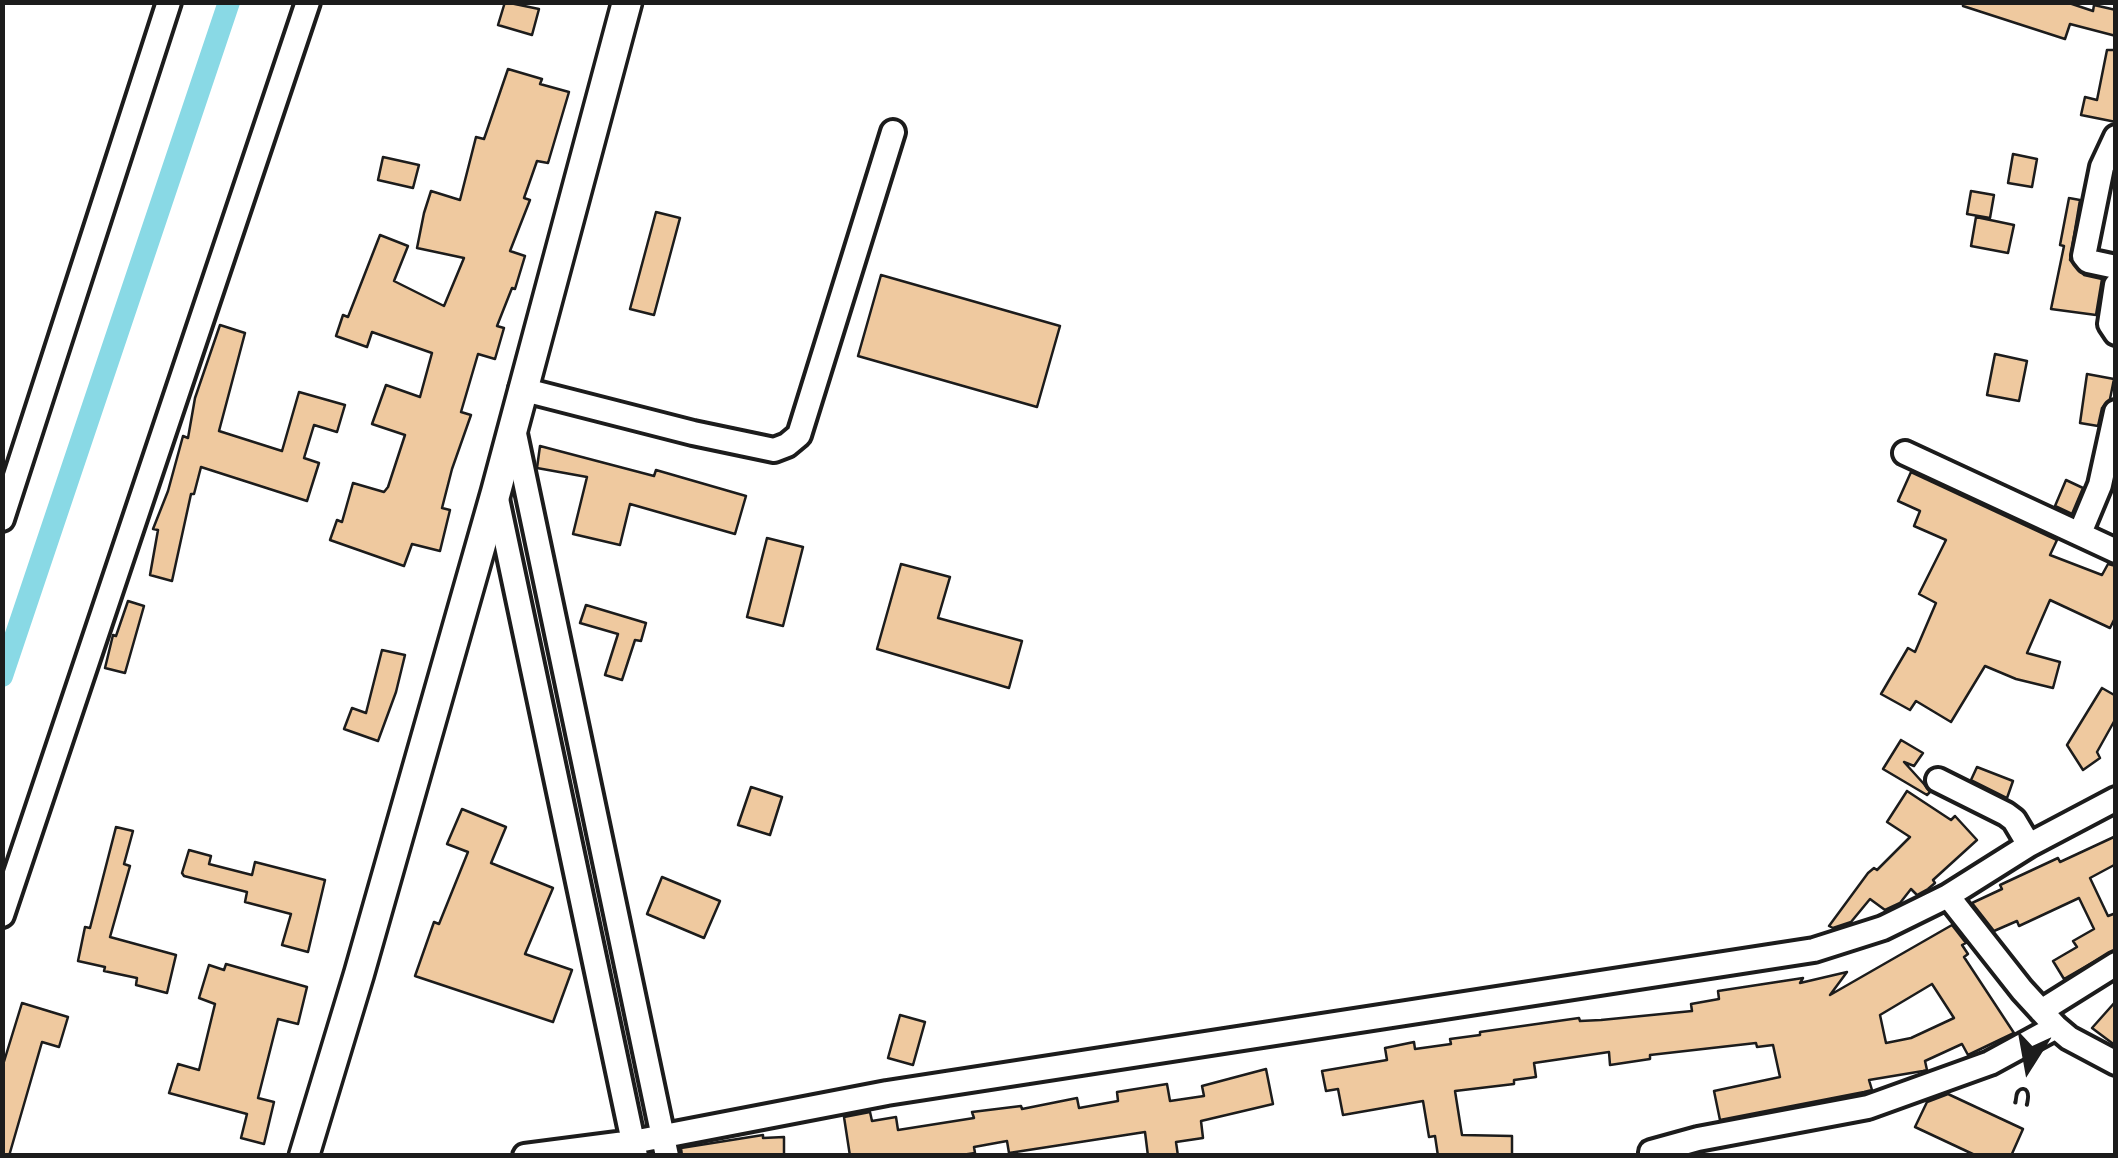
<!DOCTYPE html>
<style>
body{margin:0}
#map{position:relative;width:2118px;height:1158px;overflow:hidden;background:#fff;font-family:Itim,sans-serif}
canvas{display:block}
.frame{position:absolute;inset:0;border:5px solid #1c1c1c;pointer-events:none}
.north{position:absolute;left:1978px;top:1018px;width:100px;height:100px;-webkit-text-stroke:8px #fff;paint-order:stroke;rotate:191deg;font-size:28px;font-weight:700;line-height:40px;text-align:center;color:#1c1c1c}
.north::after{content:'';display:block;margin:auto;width:35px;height:45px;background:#1c1c1c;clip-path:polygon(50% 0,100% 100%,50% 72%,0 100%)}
</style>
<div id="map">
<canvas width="2118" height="1158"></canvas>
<div class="frame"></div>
<div class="north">U</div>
</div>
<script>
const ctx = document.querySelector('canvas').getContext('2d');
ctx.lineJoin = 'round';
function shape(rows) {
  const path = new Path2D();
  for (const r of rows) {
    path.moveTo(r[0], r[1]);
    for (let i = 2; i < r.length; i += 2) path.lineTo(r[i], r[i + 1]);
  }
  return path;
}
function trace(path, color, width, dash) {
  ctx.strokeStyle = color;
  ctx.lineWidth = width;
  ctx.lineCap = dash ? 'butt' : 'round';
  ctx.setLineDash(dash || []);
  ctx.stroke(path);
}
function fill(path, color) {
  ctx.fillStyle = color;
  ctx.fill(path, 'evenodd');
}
const canal = shape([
 [2,676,229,2]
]);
const building = shape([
 [505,2,539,9,532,35,498,25,505,2],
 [1963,2,2066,2,2093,11,2094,5,2116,10,2116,36,2070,24,2065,39,1963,6,1963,2],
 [2107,50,2116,50,2116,122,2081,115,2085,97,2097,100,2107,50],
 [508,69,542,79,540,84,569,92,548,163,537,161,524,198,530,200,510,251,525,256,515,289,512,288,497,326,504,328,495,359,478,354,461,412,471,415,452,469,442,508,450,510,440,551,412,544,404,566,330,540,337,520,342,522,353,483,384,492,388,487,405,435,372,424,386,385,420,397,432,353,372,332,367,347,336,336,343,315,348,317,380,235,408,246,394,281,444,306,464,258,417,248,424,213,431,191,460,200,476,137,484,139,508,69],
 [2013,154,2037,159,2032,187,2008,183,2013,154],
 [383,157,419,165,413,188,378,180,383,157],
 [1971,191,1994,195,1990,218,1967,214,1971,191],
 [2069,198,2080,200,2070,260,2084,275,2102,279,2096,315,2051,309,2064,246,2060,245,2069,198],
 [656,212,680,218,654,315,630,309,656,212],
 [1976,217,2014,225,2008,253,1971,246,1976,217],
 [881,275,1060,326,1037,407,858,356,881,275],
 [220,325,245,333,219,431,282,451,299,392,345,405,337,432,314,425,304,458,319,463,307,501,201,467,194,494,191,494,172,581,150,575,158,530,153,529,168,491,183,436,188,438,195,398,220,325],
 [1995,354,2027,361,2019,401,1987,395,1995,354],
 [2087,374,2114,379,2110,399,2102,408,2098,426,2080,423,2087,374],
 [540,446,654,476,656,470,746,496,735,534,630,504,620,545,573,534,587,477,537,468,540,446],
 [1911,472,2057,540,2050,555,2102,575,2108,564,2116,566,2116,616,2110,628,2050,600,2027,653,2060,662,2053,688,2016,679,1985,666,1951,722,1916,701,1910,710,1881,694,1908,648,1915,652,1936,603,1919,594,1946,540,1914,526,1920,511,1898,501,1911,472],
 [2066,480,2083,488,2072,514,2055,506,2066,480],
 [767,538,803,547,783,626,747,617,767,538],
 [901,564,950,577,938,618,1022,641,1009,688,877,649,901,564],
 [128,601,144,606,125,673,105,668,113,635,116,636,128,601],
 [586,605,646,623,641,641,635,640,622,680,605,675,618,634,580,623,586,605],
 [382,650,405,655,396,692,378,741,344,729,352,708,366,713,382,650],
 [2102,688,2116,696,2116,718,2097,752,2100,758,2083,770,2067,745,2102,688],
 [1901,740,1923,753,1914,766,1904,762,1924,784,1930,792,1927,795,1883,769,1901,740],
 [1977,767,2013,781,2007,798,1971,780,1977,767],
 [751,787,782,797,770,835,738,825,751,787],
 [1907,791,1951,820,1955,816,1977,840,1933,880,1935,883,1928,889,1917,895,1911,889,1900,903,1885,910,1870,899,1851,922,1833,928,1829,926,1868,873,1874,868,1877,870,1910,837,1887,822,1907,791],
 [462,809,506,827,491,863,553,888,525,954,572,970,553,1022,415,976,434,922,439,924,468,852,447,844,462,809],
 [116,827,133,831,124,864,130,866,110,937,176,955,167,993,136,985,137,978,104,971,105,967,78,961,85,927,90,928,116,827],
 [2116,836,2116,864,2090,878,2108,916,2116,913,2116,949,2064,979,2053,961,2077,947,2073,941,2094,929,2079,898,2019,926,2017,921,1994,931,1972,903,2002,889,2000,885,2058,858,2060,862,2116,836],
 [189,850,211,856,209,864,252,875,255,862,325,880,308,952,282,945,291,914,245,902,247,892,184,876,182,873,189,850],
 [662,877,720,901,704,938,647,914,662,877],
 [1952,925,1966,943,1962,945,1968,954,1964,957,2014,1033,1968,1055,1962,1044,1925,1061,1927,1070,1923,1071,1869,1080,1872,1090,1864,1092,1720,1120,1714,1091,1780,1077,1773,1045,1757,1047,1756,1043,1650,1055,1650,1059,1610,1065,1609,1052,1534,1063,1536,1077,1514,1080,1514,1084,1455,1091,1462,1135,1512,1136,1512,1156,1438,1156,1435,1136,1429,1137,1423,1101,1343,1115,1338,1089,1326,1091,1322,1071,1387,1060,1385,1048,1414,1042,1415,1049,1451,1044,1450,1039,1480,1035,1480,1032,1579,1018,1580,1021,1601,1020,1692,1011,1691,1004,1719,999,1718,991,1803,978,1800,983,1847,972,1830,995,1952,925],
 [1932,984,1954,1018,1911,1038,1886,1043,1880,1015,1932,984],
 [226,964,307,987,298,1024,278,1019,258,1098,274,1102,264,1144,241,1138,247,1114,169,1093,178,1064,199,1070,215,1004,199,998,209,965,224,970,226,964],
 [2116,1001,2116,1046,2092,1028,2116,1001],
 [22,1003,68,1017,59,1047,42,1042,9,1156,2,1156,2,1068,22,1003],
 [900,1015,925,1022,913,1065,888,1058,900,1015],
 [1266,1069,1273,1104,1201,1121,1203,1138,1176,1142,1178,1156,1148,1156,1145,1132,1009,1153,1007,1141,974,1147,975,1153,955,1156,850,1156,844,1117,870,1112,872,1121,896,1117,898,1130,974,1118,972,1112,1021,1106,1022,1109,1077,1098,1079,1108,1118,1101,1117,1092,1167,1084,1170,1101,1204,1096,1202,1086,1266,1069],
 [1948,1094,2023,1129,2011,1156,1977,1156,1915,1127,1927,1102,1948,1094],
 [763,1135,763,1138,784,1137,784,1156,682,1156,681,1148,763,1135]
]);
const minor = shape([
 [2116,137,2102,167,2084,256,2088,261,2116,267],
 [2116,285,2110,324,2116,333],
 [521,389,693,433,774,450,787,445,799,435,893,132],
 [514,429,667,1156],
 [1905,453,2116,551],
 [496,494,636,1156],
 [2,519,169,2],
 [2080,533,2100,485,2116,412],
 [1938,780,2006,814,2014,820,2029,845],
 [1948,896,2022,990,2056,1027,2069,1038,2116,1063],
 [2,915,308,2],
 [2041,1011,2116,964],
 [525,1156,633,1142,887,1093,1814,950,1883,928,1948,896,2029,845,2116,799],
 [1651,1156,1651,1152,1698,1139,1868,1107,1990,1063,2056,1027]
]);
const major = shape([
 [304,1156,359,974,496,492,627,2]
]);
trace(canal, '#89d9e5', 22);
fill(building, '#efc99f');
trace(building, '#1c1c1c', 2.5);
trace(minor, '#1c1c1c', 30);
trace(major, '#1c1c1c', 35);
trace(minor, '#fff', 22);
trace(major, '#fff', 28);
</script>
